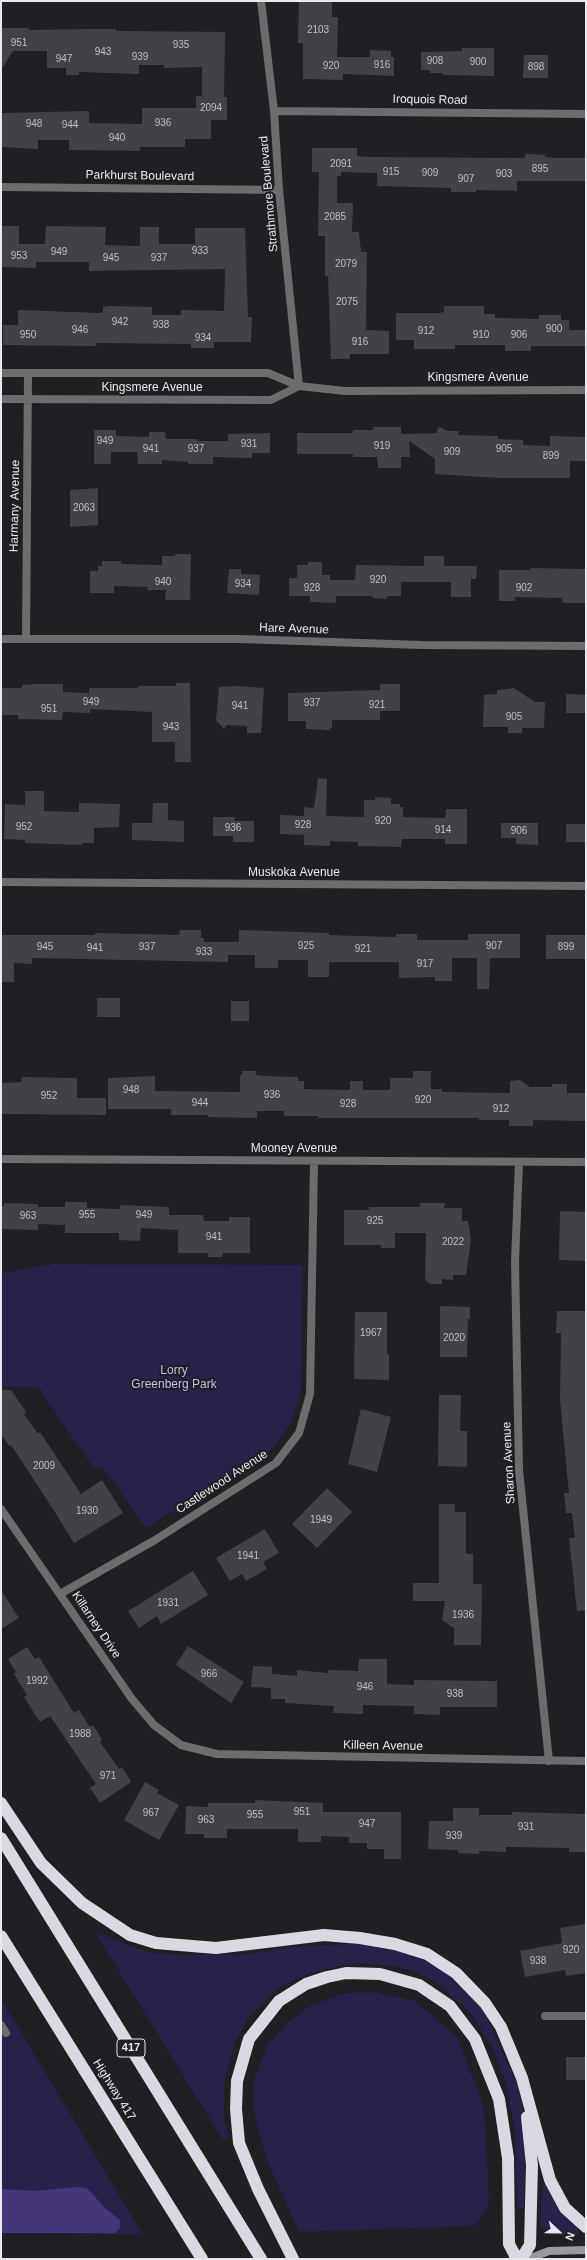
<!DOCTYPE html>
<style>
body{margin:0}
#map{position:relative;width:587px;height:2260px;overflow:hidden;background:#1f1f24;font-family:Helvetica,sans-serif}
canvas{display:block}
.frame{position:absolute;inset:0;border:2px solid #e9e8ec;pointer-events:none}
.north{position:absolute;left:539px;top:2212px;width:40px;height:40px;-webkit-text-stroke:3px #1f1f24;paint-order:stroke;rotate:112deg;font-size:11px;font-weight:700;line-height:16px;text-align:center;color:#e9e8ec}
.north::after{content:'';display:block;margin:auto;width:14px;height:18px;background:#e9e8ec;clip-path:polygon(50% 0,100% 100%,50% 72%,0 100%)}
</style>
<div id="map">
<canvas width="587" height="2260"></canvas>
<div class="frame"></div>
<div class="north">N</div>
</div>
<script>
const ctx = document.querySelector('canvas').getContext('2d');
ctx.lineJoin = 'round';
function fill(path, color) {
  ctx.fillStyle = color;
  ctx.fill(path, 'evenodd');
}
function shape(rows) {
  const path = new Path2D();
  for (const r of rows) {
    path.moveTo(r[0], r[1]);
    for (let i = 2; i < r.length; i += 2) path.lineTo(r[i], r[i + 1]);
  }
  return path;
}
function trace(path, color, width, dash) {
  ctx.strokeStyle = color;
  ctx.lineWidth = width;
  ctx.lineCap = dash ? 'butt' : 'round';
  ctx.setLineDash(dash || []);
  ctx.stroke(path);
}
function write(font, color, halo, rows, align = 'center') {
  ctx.font = font + ' Helvetica,sans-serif';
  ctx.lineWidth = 4;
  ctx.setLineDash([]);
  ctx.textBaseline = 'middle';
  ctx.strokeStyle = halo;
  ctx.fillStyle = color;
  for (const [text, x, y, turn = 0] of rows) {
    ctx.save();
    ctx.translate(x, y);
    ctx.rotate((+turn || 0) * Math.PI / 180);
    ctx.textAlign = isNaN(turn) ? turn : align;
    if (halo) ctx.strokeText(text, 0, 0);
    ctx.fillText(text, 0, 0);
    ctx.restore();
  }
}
const green = shape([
 [53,1264,303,1265,301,1392,291,1424,270,1451,146,1528,102,1466,95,1470,38,1387,1,1387,1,1273],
 [95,1932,147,1952,184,1955,237,1955,303,1946,349,1944,369,1945,408,1954,429,1963,444,1972,468,1993,486,2015,517,2084,522,2106,525,2153,524,2208,518,2208,515,2130,505,2080,492,2047,474,2018,464,2006,434,1981,414,1971,391,1966,352,1963,310,1973,278,1988,248,2018,233,2047,224,2084,224,2121,229,2137,223,2140],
 [373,1992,415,2001,457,2037,482,2101,485,2123,489,2200,488,2208,474,2226,299,2232,268,2162,258,2129,253,2102,254,2080,267,2046,287,2023,310,2006,344,1993],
 [1,1999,143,2235,1,2232],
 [542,2184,547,2184,578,2227,578,2234,549,2235,547,2234,546,2227,540,2227]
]);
const forest = shape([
 [78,2187,87,2188,105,2208,120,2220,120,2228,115,2233,1,2233,1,2189,34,2191]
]);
const building = shape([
 [299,1,332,1,332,17,338,17,337,57,370,57,370,50,391,51,391,57,394,57,394,76,343,74,343,80,303,79,303,43,298,43],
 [1,28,29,28,29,30,92,29,116,29,116,31,225,32,224,97,227,97,227,120,211,120,211,139,185,139,185,147,140,147,140,151,69,150,69,140,38,140,38,149,1,147,1,113,89,111,89,123,142,124,142,108,196,108,196,96,202,96,202,67,164,68,164,65,139,65,139,74,79,72,79,75,66,75,66,68,47,68,47,51,13,51,1,70],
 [462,48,494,48,494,76,443,75,443,73,430,73,430,70,421,70,421,52,462,51],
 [524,55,548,55,548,78,523,78],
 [312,148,357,148,357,156,370,157,524,158,526,154,545,155,545,157,556,158,586,158,586,181,517,181,517,191,476,190,476,192,451,192,451,188,377,186,377,173,341,172,341,176,337,176,337,203,353,203,352,232,359,232,361,252,367,252,366,330,389,331,389,354,350,354,350,359,331,359,328,276,325,276,325,236,318,236,319,172,312,172],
 [1,226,19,226,19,244,45,244,46,226,106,227,105,245,140,246,140,227,159,227,159,244,195,244,195,228,245,228,248,317,252,317,251,342,214,342,214,348,191,348,191,344,97,343,96,346,3,345,3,325,18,325,18,310,100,313,103,312,103,307,110,306,152,307,152,315,181,315,181,310,224,311,225,269,89,271,89,262,36,262,36,268,1,267],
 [444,306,484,306,484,314,495,314,495,318,539,319,539,315,561,315,561,320,569,320,569,330,586,330,586,346,531,346,531,351,505,351,505,345,455,345,455,349,414,349,414,340,396,340,396,313,439,313,444,312],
 [373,427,401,427,401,434,436,433,439,427,448,431,459,431,458,435,498,436,498,439,523,440,523,445,550,446,550,436,586,437,586,461,570,461,570,478,499,478,435,474,435,459,409,441,410,457,401,457,401,468,378,468,377,457,353,457,353,454,297,454,297,433,353,433,353,430,373,430],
 [94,430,116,430,116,436,149,437,149,432,165,432,166,439,197,439,197,441,228,441,228,434,270,433,270,453,252,453,252,458,213,457,213,464,188,464,188,462,162,460,162,464,138,464,137,452,111,452,111,464,94,464],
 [98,488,98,525,70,527,70,490],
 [175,554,191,554,190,600,165,600,166,590,147,590,148,587,114,586,114,593,90,593,90,571,98,571,98,566,102,566,102,561,121,561,121,564,162,565,162,556,175,556],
 [424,556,444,556,444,566,477,566,476,579,471,579,471,597,451,597,451,582,401,582,401,596,387,596,387,599,373,598,373,596,336,596,336,603,310,602,310,596,289,596,289,578,297,578,297,565,308,565,308,562,322,562,322,575,330,575,330,580,355,580,356,565,424,566],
 [530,568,586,569,586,603,566,603,562,602,562,598,515,597,515,601,499,601,499,570,530,570],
 [229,569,241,569,241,574,260,575,259,595,227,593],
 [176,683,190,683,191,762,175,762,175,742,152,742,152,712,90,709,90,713,63,712,62,720,18,719,18,715,1,715,1,688,22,688,22,685,34,684,63,684,63,692,89,693,89,688,138,688,138,686,176,686],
 [380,684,400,684,400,711,380,711,380,720,332,720,332,728,330,728,330,730,306,729,306,721,288,721,288,693,380,690],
 [235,686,264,688,261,733,247,733,247,726,227,725,224,729,216,720,219,687],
 [514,688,535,702,545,702,544,728,522,728,522,733,508,733,508,727,483,727,484,695,497,694,497,690],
 [566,694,586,695,586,713,566,713],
 [318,778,327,779,326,816,364,817,364,800,375,800,375,797,391,798,391,804,400,804,400,807,403,807,403,817,445,818,446,809,467,809,467,844,445,844,445,839,402,839,401,847,358,846,358,842,330,841,330,846,304,845,304,835,280,834,280,815,304,816,304,807,314,808],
 [25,791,44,791,44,811,79,812,79,803,120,804,119,827,94,828,94,843,82,843,82,845,25,843,25,840,4,839,5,804,25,805],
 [153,803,168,803,168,820,184,821,184,842,132,840,132,823,152,823],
 [213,817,235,817,234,821,254,821,254,842,233,842,233,836,213,836],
 [501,823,538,823,538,845,516,844,516,838,501,838],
 [566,824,586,824,586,842,566,842],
 [180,930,201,930,201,938,204,938,204,942,239,942,239,930,329,933,329,935,358,936,396,937,396,934,417,934,417,940,468,940,468,934,520,934,520,958,490,958,489,989,477,989,477,958,452,958,452,981,435,981,435,977,399,978,399,962,329,962,329,977,308,977,308,960,278,960,278,968,255,968,255,955,228,955,228,962,32,958,32,964,14,963,14,982,1,982,1,935,95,935,95,933,179,935],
 [546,935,586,935,586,959,546,959],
 [97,998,120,998,120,1017,97,1017],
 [231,1001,249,1001,249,1021,231,1021],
 [242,1071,256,1071,256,1075,263,1076,298,1077,298,1081,304,1081,304,1089,350,1090,350,1081,363,1081,363,1090,390,1090,390,1078,413,1078,413,1071,431,1071,431,1089,442,1089,442,1092,510,1093,510,1081,520,1080,530,1087,552,1087,552,1084,567,1084,567,1093,586,1093,586,1121,533,1120,533,1126,509,1126,509,1120,479,1120,479,1118,318,1118,318,1116,284,1116,284,1111,257,1111,257,1118,208,1117,208,1115,171,1115,171,1109,108,1109,108,1078,155,1076,155,1091,240,1092,240,1075,242,1075],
 [22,1077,77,1078,77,1098,106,1098,106,1115,1,1114,1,1083,21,1082],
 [65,1202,87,1202,87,1208,120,1209,120,1205,169,1207,169,1215,203,1215,204,1221,229,1221,229,1217,250,1217,250,1253,223,1253,222,1257,208,1257,208,1253,178,1253,178,1230,141,1228,140,1241,119,1240,119,1233,65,1233,65,1225,38,1224,38,1230,1,1229,1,1206,4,1206,4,1203,38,1204,38,1207,65,1207],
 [420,1203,445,1203,444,1208,462,1208,462,1221,468,1221,471,1240,466,1275,453,1275,453,1280,442,1279,442,1284,430,1284,425,1280,426,1233,395,1233,395,1248,381,1248,381,1245,344,1245,344,1210,369,1210,369,1207,420,1207],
 [560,1211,586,1212,586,1261,559,1260],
 [440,1306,470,1307,470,1319,468,1319,467,1357,440,1357],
 [557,1311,586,1311,586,1610,577,1611,569,1538,575,1538,572,1513,566,1513,564,1493,569,1493,560,1400,561,1333,556,1333],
 [355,1312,387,1312,387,1354,389,1354,389,1380,354,1379],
 [1,1390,11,1390,26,1412,24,1414,38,1434,40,1432,81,1494,102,1480,123,1513,74,1543,53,1509,11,1445,9,1446,1,1434],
 [439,1395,461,1395,460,1431,467,1431,467,1467,438,1466],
 [361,1409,391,1417,377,1472,348,1464],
 [327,1488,352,1512,317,1548,292,1524],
 [439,1504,455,1504,455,1512,466,1512,466,1554,473,1554,473,1584,482,1584,481,1645,454,1645,454,1628,442,1620,445,1601,413,1601,413,1583,439,1583],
 [265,1529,279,1553,263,1562,267,1569,246,1581,242,1574,230,1581,216,1558],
 [193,1571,208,1595,161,1624,157,1616,139,1628,128,1611],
 [1,1590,19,1618,1,1629],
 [188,1646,244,1682,231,1703,176,1665],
 [27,1647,35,1659,39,1657,74,1713,79,1710,90,1727,93,1725,102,1740,100,1742,119,1769,122,1767,131,1782,100,1803,90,1788,96,1784,50,1716,40,1722,24,1697,27,1695,14,1674,16,1672,8,1659],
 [359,1659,387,1659,387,1684,414,1685,414,1680,497,1681,497,1707,440,1707,440,1715,414,1714,414,1706,363,1705,363,1714,333,1713,334,1706,285,1703,285,1699,271,1699,271,1688,251,1687,253,1666,272,1667,272,1674,297,1676,297,1670,328,1673,328,1670,358,1671],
 [145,1782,159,1790,157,1793,179,1805,159,1840,124,1820],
 [255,1800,323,1803,323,1812,401,1812,401,1859,384,1859,384,1849,367,1849,367,1843,349,1843,349,1837,321,1836,321,1842,298,1842,298,1829,227,1829,227,1838,204,1838,204,1834,185,1834,186,1806,208,1807,208,1803,255,1803],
 [453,1808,479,1808,479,1815,512,1815,512,1812,586,1814,586,1852,569,1852,569,1848,506,1847,506,1852,479,1851,479,1854,458,1853,458,1850,428,1849,429,1821,453,1821],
 [586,1924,586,1973,566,1976,565,1970,525,1977,520,1951,562,1943,560,1928],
 [566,2057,586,2057,586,2080,566,2080]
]);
const minor = shape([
 [261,1,274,111,279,190,299,386],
 [274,111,586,114],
 [1,187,279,190],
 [1,373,268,373,299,386,345,391,586,390],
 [1,399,271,400,299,386],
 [1,639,240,639,422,645,586,646],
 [26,639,28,373],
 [1,882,586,886],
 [1,1159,586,1162],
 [519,1162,515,1262,519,1470,549,1761],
 [1,1509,132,1699,154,1725,181,1745,217,1754,586,1761],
 [60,1594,155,1540,276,1463,299,1433,310,1394,314,1162],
 [545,2016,586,2016],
 [1,2025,6,2033]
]);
const secondary = shape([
 [528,2259,549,2251,586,2250]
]);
const motorway = shape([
 [1,1803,41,1863,82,1903,130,1935,156,1943,216,1948,324,1935,360,1938,395,1944,427,1954,456,1973,485,2003,501,2027,522,2078,550,2180,565,2208,586,2227],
 [1,1838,261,2259],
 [1,1936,202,2259],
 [293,2259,258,2189,239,2143,236,2109,237,2081,249,2039,279,2001,306,1984,327,1977,346,1973,380,1974,419,1985,450,2006,475,2039,499,2099,508,2158,509,2244,517,2259],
 [521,2259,530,2245,532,2165,527,2117]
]);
const numberNames = [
 ["2103",318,30],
 ["951",19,43],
 ["935",181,45],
 ["943",103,52],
 ["939",140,57],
 ["947",64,59],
 ["908",435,61],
 ["900",478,62],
 ["916",382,65],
 ["920",331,66],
 ["898",536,67],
 ["2094",211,108],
 ["936",163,123],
 ["948",34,124],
 ["944",70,125],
 ["940",117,138],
 ["2091",341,164],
 ["895",540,169],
 ["915",391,172],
 ["909",430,173],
 ["903",504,174],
 ["907",466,179],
 ["2085",335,217],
 ["933",200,251],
 ["949",59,252],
 ["953",19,256],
 ["945",111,258],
 ["937",159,258],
 ["2079",346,264],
 ["2075",347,302],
 ["942",120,322],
 ["938",161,325],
 ["900",554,329],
 ["946",80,330],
 ["912",426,331],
 ["950",28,335],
 ["910",481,335],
 ["906",519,335],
 ["934",203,338],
 ["916",360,342],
 ["949",105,441],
 ["931",249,444],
 ["919",382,446],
 ["941",151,449],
 ["937",196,449],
 ["905",504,449],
 ["909",452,452],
 ["899",551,456],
 ["2063",84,508],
 ["920",378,580],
 ["940",163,582],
 ["934",243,584],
 ["928",312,588],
 ["902",524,588],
 ["949",91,702],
 ["937",312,703],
 ["921",377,705],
 ["941",240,706],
 ["951",49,709],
 ["905",514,717],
 ["943",171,727],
 ["920",383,821],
 ["928",303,825],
 ["952",24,827],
 ["936",233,828],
 ["914",443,830],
 ["906",519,831],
 ["925",306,946],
 ["907",494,946],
 ["945",45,947],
 ["937",147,947],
 ["899",566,947],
 ["941",95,948],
 ["921",363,949],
 ["933",204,952],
 ["917",425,964],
 ["948",131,1090],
 ["936",272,1095],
 ["952",49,1096],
 ["920",423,1100],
 ["944",200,1103],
 ["928",348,1104],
 ["912",501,1109],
 ["955",87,1215],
 ["949",144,1215],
 ["963",28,1216],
 ["925",375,1221],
 ["941",214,1237],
 ["2022",453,1242],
 ["1967",371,1333],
 ["2020",454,1338],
 ["2009",44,1466],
 ["1930",87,1511],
 ["1949",321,1520],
 ["1941",248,1556],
 ["1931",168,1603],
 ["1936",463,1615],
 ["966",209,1674],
 ["1992",37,1681],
 ["946",365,1687],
 ["938",455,1694],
 ["1988",80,1734],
 ["971",108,1776],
 ["951",302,1812],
 ["967",151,1813],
 ["955",255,1815],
 ["963",206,1820],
 ["947",367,1824],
 ["931",526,1827],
 ["939",454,1836],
 ["920",571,1950],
 ["938",538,1961]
];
const shields = [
 [131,2048,28]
];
const shieldNames = [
 ["417",131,2048]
];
const streetNames = [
 ["Iroquois Road",430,100,1],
 ["Parkhurst Boulevard",140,176,1],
 ["Strathmore Boulevard",269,194,-95],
 ["Kingsmere Avenue",478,378],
 ["Kingsmere Avenue",152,388],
 ["Harmany Avenue",15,506,-89],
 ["Hare Avenue",294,629,2],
 ["Muskoka Avenue",294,873],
 ["Mooney Avenue",294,1149],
 ["Sharon Avenue",509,1463,-93],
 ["Castlewood Avenue",222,1482,-33],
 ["Killarney Drive",96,1625,56],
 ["Killeen Avenue",383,1746,1],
 ["Highway 417",114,2090,58]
];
const parkNames = [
 ["Lorry",174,1371],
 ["Greenberg Park",174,1385]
];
fill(green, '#29214b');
fill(forest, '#443678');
fill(building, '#424148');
trace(minor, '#6c6c6f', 8);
trace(secondary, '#99989d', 8);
trace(motorway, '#dad9e2', 12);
write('10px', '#bfbec3', null, numberNames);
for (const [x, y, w] of shields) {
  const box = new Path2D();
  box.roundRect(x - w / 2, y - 9, w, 18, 3);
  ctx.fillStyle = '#1f1f24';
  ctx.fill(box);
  trace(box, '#e9e8ec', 1);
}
write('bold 11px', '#e9e8ec', null, shieldNames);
write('12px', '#e9e8ec', '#1f1f24', streetNames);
write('12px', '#c1baf5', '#1f1f24', parkNames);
</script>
